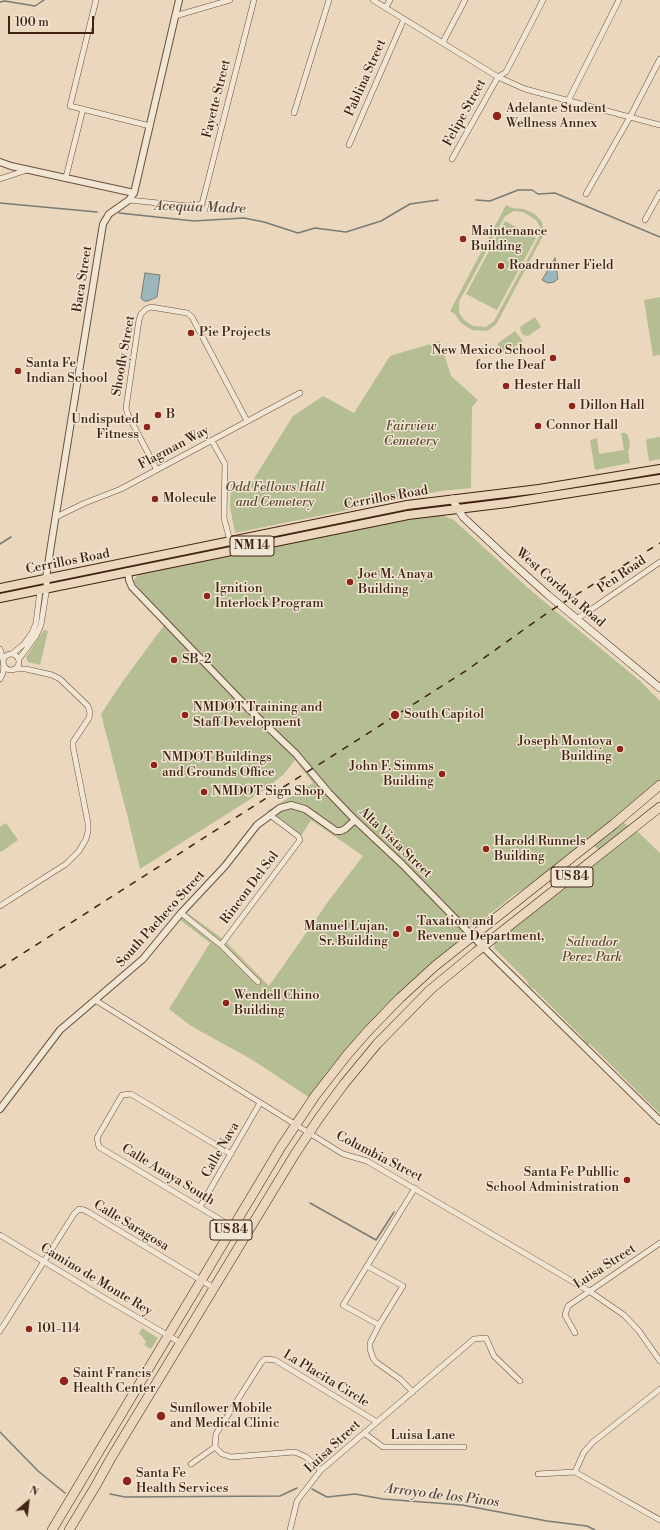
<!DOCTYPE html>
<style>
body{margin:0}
#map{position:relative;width:660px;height:1530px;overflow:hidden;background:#ead7bd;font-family:"Libre Bodoni",serif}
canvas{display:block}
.north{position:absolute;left:8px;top:1482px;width:40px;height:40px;-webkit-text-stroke:3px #f1e5d4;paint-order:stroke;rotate:28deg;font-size:11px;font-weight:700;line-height:16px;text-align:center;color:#422212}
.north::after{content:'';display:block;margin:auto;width:14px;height:18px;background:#422212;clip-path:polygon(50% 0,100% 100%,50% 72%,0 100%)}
.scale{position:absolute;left:8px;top:16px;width:86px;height:18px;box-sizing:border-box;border:2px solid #422212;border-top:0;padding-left:5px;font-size:12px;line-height:14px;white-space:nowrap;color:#422212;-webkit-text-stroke:3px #f1e5d4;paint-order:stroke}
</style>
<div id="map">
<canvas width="660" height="1530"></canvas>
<div class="north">N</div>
<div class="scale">100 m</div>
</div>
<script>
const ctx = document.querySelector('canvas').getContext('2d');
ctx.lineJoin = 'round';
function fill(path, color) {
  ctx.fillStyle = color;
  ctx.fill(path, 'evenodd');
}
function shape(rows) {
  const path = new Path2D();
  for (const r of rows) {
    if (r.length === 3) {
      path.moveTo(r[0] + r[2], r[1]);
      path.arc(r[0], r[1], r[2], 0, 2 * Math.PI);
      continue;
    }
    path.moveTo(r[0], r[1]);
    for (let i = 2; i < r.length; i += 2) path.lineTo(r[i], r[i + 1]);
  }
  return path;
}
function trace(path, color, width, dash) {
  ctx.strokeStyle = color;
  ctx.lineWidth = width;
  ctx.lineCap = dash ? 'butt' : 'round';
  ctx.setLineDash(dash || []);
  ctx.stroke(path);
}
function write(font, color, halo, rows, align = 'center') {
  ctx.font = font + ' "Libre Bodoni",serif';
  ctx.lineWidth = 3;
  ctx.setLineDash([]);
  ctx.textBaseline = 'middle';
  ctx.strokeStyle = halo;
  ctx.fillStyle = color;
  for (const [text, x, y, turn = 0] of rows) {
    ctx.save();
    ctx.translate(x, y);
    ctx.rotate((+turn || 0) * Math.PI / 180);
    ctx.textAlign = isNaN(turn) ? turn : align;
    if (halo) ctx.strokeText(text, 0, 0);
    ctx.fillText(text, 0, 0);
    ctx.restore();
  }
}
const green = shape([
 [506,205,512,208,524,209,535,214,542,222,544,234,497,323,494,326,487,331,472,330,461,323,455,314,450,311],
 [514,211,523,212,536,220,540,227,539,237,494,321,486,327,473,326,464,320,459,313,459,302,505,216],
 [505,221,536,238,497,310,466,294],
 [660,297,660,355,653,356,644,300],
 [535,317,541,327,528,336,523,335,521,332,520,327],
 [515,331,523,341,505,354,497,344],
 [440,341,451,376,478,400,472,407,471,488,441,491,235,533,230,507,231,484,250,485,293,416,323,396,354,413,390,356],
 [621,433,625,433,628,435,630,444,629,450,628,451,630,463,595,470,590,440,597,438,599,454,624,450],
 [660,437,660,459,649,461,646,441,647,439],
 [442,515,454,520,528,588,640,681,660,701,660,781,617,818,638,832,660,853,660,1114,590,1044,587,1044,582,1037,534,989,530,987,527,981,494,948,495,943,605,855,588,841,530,885,515,894,481,921,475,923,458,940,455,945,310,1098,251,1059,191,1026,169,1009,210,943,179,919,186,912,223,939,269,986,330,899,363,856,311,820,301,836,267,811,313,783,295,760,283,775,260,793,140,869,129,822,101,714,123,681,168,620,138,587,133,581,138,575,142,573,400,521],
 [44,630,48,631,40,665,28,662,26,657],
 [6,823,18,840,1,852,0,850,0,827],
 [142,1328,158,1338,151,1349,144,1345,146,1342,142,1336,139,1334]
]);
const water = shape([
 [555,258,558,279,554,282,548,283,542,280,555,258],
 [145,273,160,275,157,297,148,301,144,301,141,298,145,273]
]);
const stream = shape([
 [0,2,5,1,35,6,44,0],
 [476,200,490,201,518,190,532,190,538,194,555,193,660,237],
 [0,203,97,212],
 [119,213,194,221,244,218,264,222,298,233,315,228,346,232,381,221,410,204,438,200],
 [0,544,11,537],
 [310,1203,376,1240,394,1212],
 [0,1432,38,1471,65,1493],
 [312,1489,327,1497,355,1494,383,1499,462,1505,547,1521,587,1526,595,1530],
 [110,1494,125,1497,280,1496,297,1488]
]);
const minor = shape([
 [96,0,70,106,150,126],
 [373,0,498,77,525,89,660,125],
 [386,7,390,0],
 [175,16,230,0],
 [443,42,465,0],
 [568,101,619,0],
 [294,113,329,0],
 [349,145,404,19],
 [452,159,498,77,506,72,543,0],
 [66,177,83,109],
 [0,179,27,170],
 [586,194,630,117,660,59],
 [129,200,188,206,202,204,254,0],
 [645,220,660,193],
 [212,441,225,464,224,518,230,541,240,549],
 [157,470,128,415,126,408,139,320,141,314,146,309,151,307,187,313,192,317,247,421],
 [56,517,85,503,121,489,300,393],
 [576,619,586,613,660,562],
 [0,649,3,660],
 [12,654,24,644,32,633,36,623,40,590],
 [11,662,8],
 [19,659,36,636,41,625,47,587],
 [0,679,3,673,4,665],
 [0,906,66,864,79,851,86,839,88,831,88,823,73,747,73,742,89,718,90,713,88,706,60,679,52,675,26,669,14,669],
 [181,913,221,945,258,982],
 [221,945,300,840,298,836,270,815],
 [95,1000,343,1154,367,1161,589,1291,624,1315,639,1331,660,1361],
 [231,1154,131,1094,122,1095,97,1138,99,1147,246,1235],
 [200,1207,260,1103],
 [0,1235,104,1298,181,1343],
 [367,1266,403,1286,379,1325],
 [0,1331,74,1214,79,1209,84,1210,88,1212,214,1288],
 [575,1333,565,1315,568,1306,660,1243],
 [413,1392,400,1379,376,1362,373,1358,370,1349,370,1343,379,1325,343,1305,415,1188],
 [364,1433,383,1447,464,1447],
 [191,1464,215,1447],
 [321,1470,306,1457,295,1452,231,1457,222,1454,215,1447,216,1434,261,1363,265,1359,275,1360,377,1422],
 [575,1472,584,1452,593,1442,660,1389],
 [575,1472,660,1520],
 [538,1474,575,1472],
 [290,1530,297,1501,321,1470,474,1339,486,1338,494,1356,520,1381]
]);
const tertiary = shape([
 [0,162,11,166,134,193],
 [128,571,129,580,132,587,249,709,296,754,329,793,355,820,402,864,483,947,660,1121],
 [47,587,46,578,52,539,103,224,109,214,129,200,134,193,179,0],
 [0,1109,60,1030,143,959,181,913,225,866,257,825,280,808,291,805,305,809,336,831,341,831,345,829,355,820]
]);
const secondary = shape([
 [452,499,463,517,508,559,548,595,660,688]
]);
const primary = shape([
 [0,588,407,505,539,489,660,469],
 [0,598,408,515,507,503,660,479]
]);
const trunk = shape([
 [52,1530,281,1147,315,1096,347,1055,368,1031,400,998,435,966,614,824,660,785],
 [69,1530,95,1487,111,1458,295,1154,319,1118,344,1084,377,1044,430,990,476,952,660,807]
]);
const rail = shape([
 [0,968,467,670,550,611,660,543]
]);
const markers = [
 [497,116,5,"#8f2418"],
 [463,239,4,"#8f2418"],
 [501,266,4,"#8f2418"],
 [191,333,4,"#8f2418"],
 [553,358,4,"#8f2418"],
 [18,371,4,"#8f2418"],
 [506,386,4,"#8f2418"],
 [572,406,4,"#8f2418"],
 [158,415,4,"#8f2418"],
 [538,426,4,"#8f2418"],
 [147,427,4,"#8f2418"],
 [155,499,4,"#8f2418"],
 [350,582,4,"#8f2418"],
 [207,596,4,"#8f2418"],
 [174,660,4,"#8f2418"],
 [185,715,4,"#8f2418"],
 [395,715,5,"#8f2418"],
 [620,749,4,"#8f2418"],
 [154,765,4,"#8f2418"],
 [442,774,4,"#8f2418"],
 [204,792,4,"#8f2418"],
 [486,849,4,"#8f2418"],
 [409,929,4,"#8f2418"],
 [396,934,4,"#8f2418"],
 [226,1003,4,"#8f2418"],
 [627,1180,4,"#8f2418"],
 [29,1329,4,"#8f2418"],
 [64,1381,5,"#8f2418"],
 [161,1416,5,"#8f2418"],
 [127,1481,5,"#8f2418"]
];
const shields = [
 [252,546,44],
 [572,877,42],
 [231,1230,42]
];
const shieldNames = [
 ["NM 14",252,546],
 ["US 84",572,877],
 ["US 84",231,1230]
];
const streetNames = [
 ["Pablina Street",366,78,-66],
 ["Fayette Street",217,99,-76],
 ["Felipe Street",465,113,-61],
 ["Baca Street",83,279,-81],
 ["Shoofly Street",124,356,-80],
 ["Flagman Way",174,448,-28],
 ["Cerrillos Road",386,498,-10],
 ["Cerrillos Road",68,562,-11],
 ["Pen Road",622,575,-34],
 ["West Cordova Road",560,588,41],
 ["Alta Vista Street",395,843,44],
 ["Rincon Del Sol",250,888,-53],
 ["South Pacheco Street",161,919,-48],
 ["Calle Nava",221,1150,-60],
 ["Columbia Street",379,1157,27],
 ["Calle Anaya South",168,1175,31],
 ["Calle Saragosa",131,1226,31],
 ["Luisa Street",605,1267,-33],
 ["Camino de Monte Rey",96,1280,31],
 ["La Placita Circle",326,1379,31],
 ["Luisa Lane",423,1436],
 ["Luisa Street",333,1447,-43]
];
const poiNames = [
 ["Adelante Student",506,109],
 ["Wellness Annex",506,124],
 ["Maintenance",471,232],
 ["Building",471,247],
 ["Roadrunner Field",509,266],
 ["Pie Projects",199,333],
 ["New Mexico School",545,351,"right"],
 ["for the Deaf",545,366,"right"],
 ["Santa Fe",26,364],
 ["Indian School",26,379],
 ["Hester Hall",514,386],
 ["Dillon Hall",580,406],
 ["B",166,415],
 ["Undisputed",139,420,"right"],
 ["Fitness",139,435,"right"],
 ["Connor Hall",546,426],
 ["Molecule",163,499],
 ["Joe M. Anaya",358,575],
 ["Building",358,590],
 ["Ignition",215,589],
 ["Interlock Program",215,604],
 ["SB-2",182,660],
 ["NMDOT Training and",193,708],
 ["Staff Development",193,723],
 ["South Capitol",404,715],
 ["Joseph Montoya",612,742,"right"],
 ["Building",612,757,"right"],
 ["NMDOT Buildings",162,758],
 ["and Grounds Office",162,773],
 ["John F. Simms",434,767,"right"],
 ["Building",434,782,"right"],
 ["NMDOT Sign Shop",212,792],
 ["Harold Runnels",494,842],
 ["Building",494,857],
 ["Taxation and",417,922],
 ["Revenue Department,",417,937],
 ["Manuel Lujan,",388,927,"right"],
 ["Sr. Building",388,942,"right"],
 ["Wendell Chino",234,996],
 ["Building",234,1011],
 ["Santa Fe Publlic",619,1173,"right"],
 ["School Administration",619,1188,"right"],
 ["101-114",37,1329],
 ["Saint Francis",73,1374],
 ["Health Center",73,1389],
 ["Sunflower Mobile",170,1409],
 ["and Medical Clinic",170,1424],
 ["Santa Fe",136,1474],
 ["Health Services",136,1489]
];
const parkNames = [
 ["Fairview",411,427],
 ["Cemetery",411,442],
 ["Odd Fellows Hall",275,488],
 ["and Cemetery",275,503],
 ["Salvador",592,943],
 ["Perez Park",592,958]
];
const waterNames = [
 ["Acequia Madre",200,208,2],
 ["Arroyo de los Pinos",442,1496,7]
];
fill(green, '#b5be92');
fill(water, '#9cb7bb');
trace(water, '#787b77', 1);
trace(stream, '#787b77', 1.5);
trace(minor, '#6c4f3d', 6);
trace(tertiary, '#6c4f3d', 8);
trace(secondary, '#422212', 8);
trace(primary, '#422212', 10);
trace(trunk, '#422212', 10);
trace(minor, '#f1e5d4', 5);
trace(tertiary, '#f1e5d4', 6);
trace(secondary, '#f1e5d4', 7);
trace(primary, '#ead7bd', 8);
trace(trunk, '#ead7bd', 9);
trace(rail, '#422212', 1.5, [7, 7]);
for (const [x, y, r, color] of markers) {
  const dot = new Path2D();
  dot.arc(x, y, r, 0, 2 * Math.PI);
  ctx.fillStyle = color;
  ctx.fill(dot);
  trace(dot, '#f1e5d4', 1.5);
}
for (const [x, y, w] of shields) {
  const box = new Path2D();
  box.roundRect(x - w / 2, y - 10, w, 20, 3);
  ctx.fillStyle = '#f1e5d4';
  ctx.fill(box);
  trace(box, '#422212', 1);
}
write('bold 12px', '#422212', null, shieldNames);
write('13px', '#422212', '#f1e5d4', streetNames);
write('13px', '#422212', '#f1e5d4', poiNames, 'left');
write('italic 13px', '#5f4932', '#f1e5d4', parkNames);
write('italic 14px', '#58473c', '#f1e5d4', waterNames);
</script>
